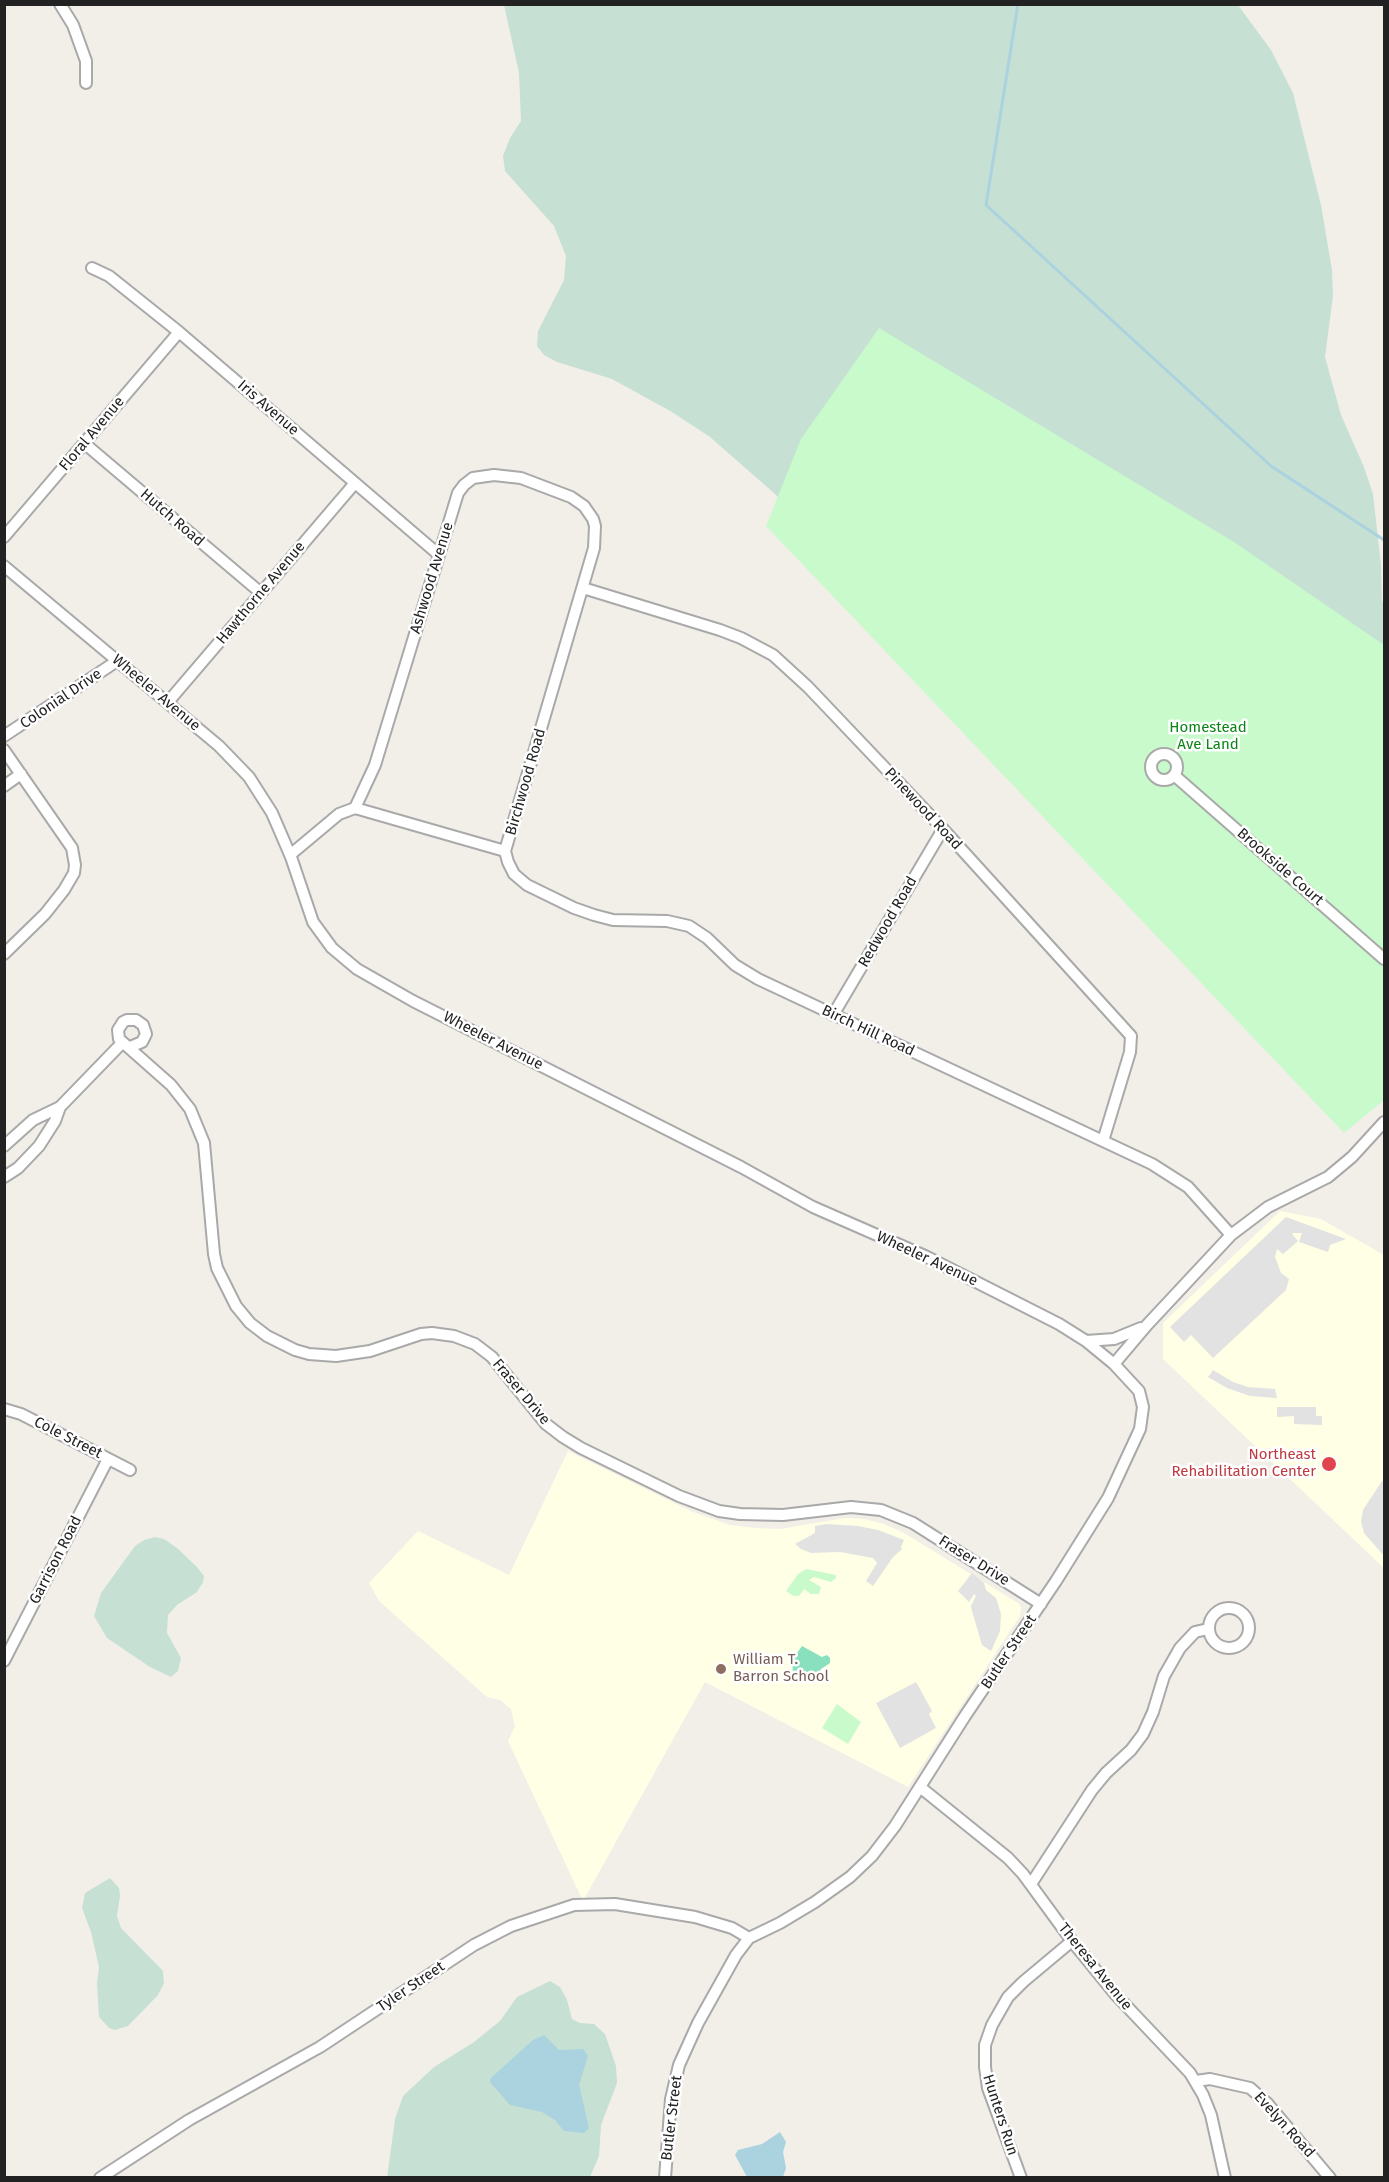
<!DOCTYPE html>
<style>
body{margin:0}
#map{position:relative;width:1389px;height:2182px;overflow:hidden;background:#f2efe9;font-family:"Fira Sans",sans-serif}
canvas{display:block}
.frame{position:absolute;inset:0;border:6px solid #222;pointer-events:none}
</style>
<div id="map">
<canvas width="1389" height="2182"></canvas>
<div class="frame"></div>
</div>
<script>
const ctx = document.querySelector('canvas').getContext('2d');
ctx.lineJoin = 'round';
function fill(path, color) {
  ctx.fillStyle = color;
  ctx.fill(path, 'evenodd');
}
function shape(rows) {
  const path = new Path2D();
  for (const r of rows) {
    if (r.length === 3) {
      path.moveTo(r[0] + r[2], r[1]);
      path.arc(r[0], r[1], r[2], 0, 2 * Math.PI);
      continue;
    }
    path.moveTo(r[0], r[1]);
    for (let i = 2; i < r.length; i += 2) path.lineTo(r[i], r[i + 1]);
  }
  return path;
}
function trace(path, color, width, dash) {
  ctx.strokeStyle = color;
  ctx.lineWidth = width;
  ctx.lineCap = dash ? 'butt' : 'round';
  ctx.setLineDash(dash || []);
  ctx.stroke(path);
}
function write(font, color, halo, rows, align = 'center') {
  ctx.font = font + ' "Fira Sans",sans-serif';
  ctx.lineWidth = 5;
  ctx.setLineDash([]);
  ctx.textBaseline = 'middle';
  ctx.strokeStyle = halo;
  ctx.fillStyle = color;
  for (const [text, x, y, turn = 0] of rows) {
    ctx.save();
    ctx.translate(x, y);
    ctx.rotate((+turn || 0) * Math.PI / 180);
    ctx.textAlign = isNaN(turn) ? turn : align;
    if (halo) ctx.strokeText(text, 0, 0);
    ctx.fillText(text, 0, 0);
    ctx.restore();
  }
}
const education = shape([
 [1280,1211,1321,1219,1384,1255,1384,1568,1163,1359,1163,1323],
 [568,1451,693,1512,730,1525,755,1528,780,1529,845,1518,864,1519,884,1524,904,1533,1018,1603,1021,1607,1020,1616,908,1787,705,1682,583,1901,508,1741,515,1726,511,1709,500,1700,487,1697,379,1601,369,1583,418,1531,509,1575]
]);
const wetland = shape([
 [504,5,1238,5,1271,50,1293,93,1321,205,1332,270,1333,296,1325,357,1341,415,1364,467,1373,494,1381,565,1382,600,1384,607,1384,704,825,552,775,494,710,437,672,412,612,379,557,362,544,355,537,346,538,331,564,280,566,256,554,226,505,171,503,156,510,138,521,121,519,73],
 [155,1537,164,1539,177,1548,197,1567,204,1576,203,1582,197,1592,177,1605,168,1615,167,1633,181,1658,178,1671,171,1677,150,1667,107,1638,94,1616,101,1593,135,1546,144,1540],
 [110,1878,119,1888,120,1896,117,1916,121,1928,163,1971,164,1983,158,1995,128,2026,115,2030,109,2028,99,2017,97,1983,99,1967,91,1932,82,1908,85,1893],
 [550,1981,560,1987,567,2000,572,2019,580,2023,594,2024,605,2034,616,2066,617,2083,601,2125,599,2156,590,2177,387,2178,395,2119,403,2096,434,2067,474,2042,500,2021,517,1997]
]);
const park = shape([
 [879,328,1234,542,1384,645,1384,1100,1344,1133,766,526,801,439],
 [806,1569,836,1575,836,1578,831,1582,814,1577,809,1580,821,1587,819,1594,811,1594,804,1589,799,1596,794,1596,786,1591,798,1574],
 [837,1704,861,1722,848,1744,822,1728]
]);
const pitch = shape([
 [802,1646,822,1657,827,1655,830,1658,830,1663,821,1669,814,1683,797,1678,793,1673,792,1660]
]);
const parking = shape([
 [1286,1217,1346,1239,1330,1245,1328,1252,1299,1242,1302,1233,1293,1233,1292,1234,1298,1241,1283,1254,1277,1249,1275,1257,1281,1273,1289,1279,1286,1290,1213,1358,1191,1335,1184,1342,1170,1327],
 [1213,1370,1233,1382,1248,1387,1275,1389,1277,1398,1250,1396,1227,1388,1208,1377],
 [1277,1407,1316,1407,1316,1416,1322,1416,1322,1425,1294,1424,1294,1416,1277,1417],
 [1382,1481,1384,1482,1384,1556,1364,1533,1361,1522,1363,1510],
 [826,1524,858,1526,878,1530,904,1540,901,1547,902,1549,893,1557,873,1586,866,1581,877,1563,873,1558,840,1552,811,1553,801,1549,795,1544,815,1533,815,1526],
 [972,1573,984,1583,986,1590,996,1598,1001,1614,1000,1631,991,1651,982,1645,972,1611,971,1606,976,1596,974,1594,969,1602,958,1591],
 [916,1682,932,1711,929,1714,936,1728,900,1748,876,1703]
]);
const water = shape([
 [544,2035,559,2050,583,2049,588,2056,579,2085,589,2128,584,2133,564,2131,555,2120,542,2112,510,2105,490,2082,491,2078,533,2040],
 [780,2132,786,2142,783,2152,786,2168,783,2177,747,2177,735,2155,738,2150,762,2144]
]);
const stream = shape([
 [1018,4,986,205,1271,466,1384,540]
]);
const minor = shape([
 [60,4,73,25,86,61,86,83],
 [92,268,109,276,179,332,438,554],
 [84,443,261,593],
 [4,537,179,332],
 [4,566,219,746,249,777,272,813,291,857,313,922,332,948,357,969,413,1001,741,1167,813,1207,925,1256,1059,1324,1086,1341,1114,1364],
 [583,588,720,630,741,638,773,655,808,687,943,829,1131,1036,1130,1052,1103,1141],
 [168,702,355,483],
 [4,736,117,661],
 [4,750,72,848,75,865,74,873,64,890,45,914,4,954],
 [1164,767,13],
 [1174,775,1384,959],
 [4,786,21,774],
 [355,808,375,765,458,493,464,485,473,478,494,475,521,478,571,497,584,506,593,519,595,526,594,548,505,851,508,862,514,874,527,885,574,908,594,915,613,920,667,921,689,926,707,938,735,965,758,979,1152,1164,1188,1187,1231,1235],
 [290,855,339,814,355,808,505,851],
 [833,1015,943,829],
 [130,1047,142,1042,146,1034,143,1025,136,1020,127,1020,123,1022,118,1030,119,1039,171,1085,190,1109,204,1143,214,1254,217,1268,236,1306,250,1323,267,1336,295,1350,309,1354,336,1356,370,1351,421,1334,432,1333,454,1336,475,1344,492,1357,546,1424,563,1437,581,1448,679,1496,719,1511,740,1514,783,1515,851,1507,881,1510,913,1523,1041,1604],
 [4,1146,33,1120,60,1107,122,1043],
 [4,1177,18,1168,39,1146,55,1121,60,1107],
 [1086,1341,1114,1339,1141,1328],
 [4,1409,21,1414,130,1470],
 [1229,1628,20],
 [4,1661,108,1459],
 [920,1787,1008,1858,1023,1874,1072,1941,1116,1995,1190,2073,1203,2095,1211,2115,1225,2178],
 [1031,1884,1092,1790,1106,1773,1131,1750,1143,1734,1153,1712,1164,1676,1180,1648,1195,1632,1208,1629],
 [1196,2081,1210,2079,1250,2088,1267,2103,1330,2178],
 [100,2178,189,2120,320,2047,474,1945,511,1926,574,1905,615,1904,695,1917,732,1928,749,1938],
 [665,2178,671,2099,679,2065,698,2023,736,1955,749,1938,780,1923,815,1902,850,1877,872,1856,895,1826,965,1716,1056,1581,1108,1498,1140,1429,1143,1407,1139,1391,1114,1364,1147,1325,1231,1235,1268,1207,1328,1177,1352,1157,1384,1122],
 [1021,2178,988,2088,985,2067,985,2045,992,2025,1008,1997,1023,1982,1072,1941]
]);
const markers = [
 [1329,1464,8,"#e0444e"],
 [721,1669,6,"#8d6e63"]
];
const streetNames = [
 ["Iris Avenue",268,408,41],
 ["Floral Avenue",92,434,-50],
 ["Hutch Road",172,518,41],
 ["Ashwood Avenue",432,578,-73],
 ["Hawthorne Avenue",261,593,-50],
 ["Wheeler Avenue",156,693,40],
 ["Colonial Drive",61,699,-34],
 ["Birchwood Road",526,782,-74],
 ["Pinewood Road",923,809,47],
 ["Brookside Court",1280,867,41],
 ["Redwood Road",888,922,-60],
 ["Birch Hill Road",868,1031,25],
 ["Wheeler Avenue",493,1041,27],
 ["Wheeler Avenue",927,1259,25],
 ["Fraser Drive",521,1392,50],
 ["Cole Street",68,1438,27],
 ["Garrison Road",56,1560,-63],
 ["Fraser Drive",974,1561,32],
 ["Butler Street",1009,1652,-56],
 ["Theresa Avenue",1095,1967,51],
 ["Tyler Street",411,1987,-34],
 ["Hunters Run",1000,2115,72],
 ["Butler Street",672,2118,-83],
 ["Evelyn Road",1284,2125,48]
];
const parkNames = [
 ["Homestead",1208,728],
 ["Ave Land",1208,745]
];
const healthNames = [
 ["Northeast",1316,1455],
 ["Rehabilitation Center",1316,1472]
];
const educationNames = [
 ["William T.",733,1660],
 ["Barron School",733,1677]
];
fill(education, '#ffffe5');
fill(wetland, '#c6e0d4');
fill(park, '#c8facc');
fill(pitch, '#88e0be');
fill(parking, '#e2e2e2');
fill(water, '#aad3df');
trace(stream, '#aad3df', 3);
trace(minor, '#a9a9a9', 14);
trace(minor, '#fff', 10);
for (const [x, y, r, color] of markers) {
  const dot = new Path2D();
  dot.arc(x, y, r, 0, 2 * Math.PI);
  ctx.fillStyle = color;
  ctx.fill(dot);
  trace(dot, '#fff', 2);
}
write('15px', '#222', '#fff', streetNames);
write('15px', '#0c8416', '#fff', parkNames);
write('15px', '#be3a42', '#fff', healthNames, 'right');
write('15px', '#785e54', '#fff', educationNames, 'left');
</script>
